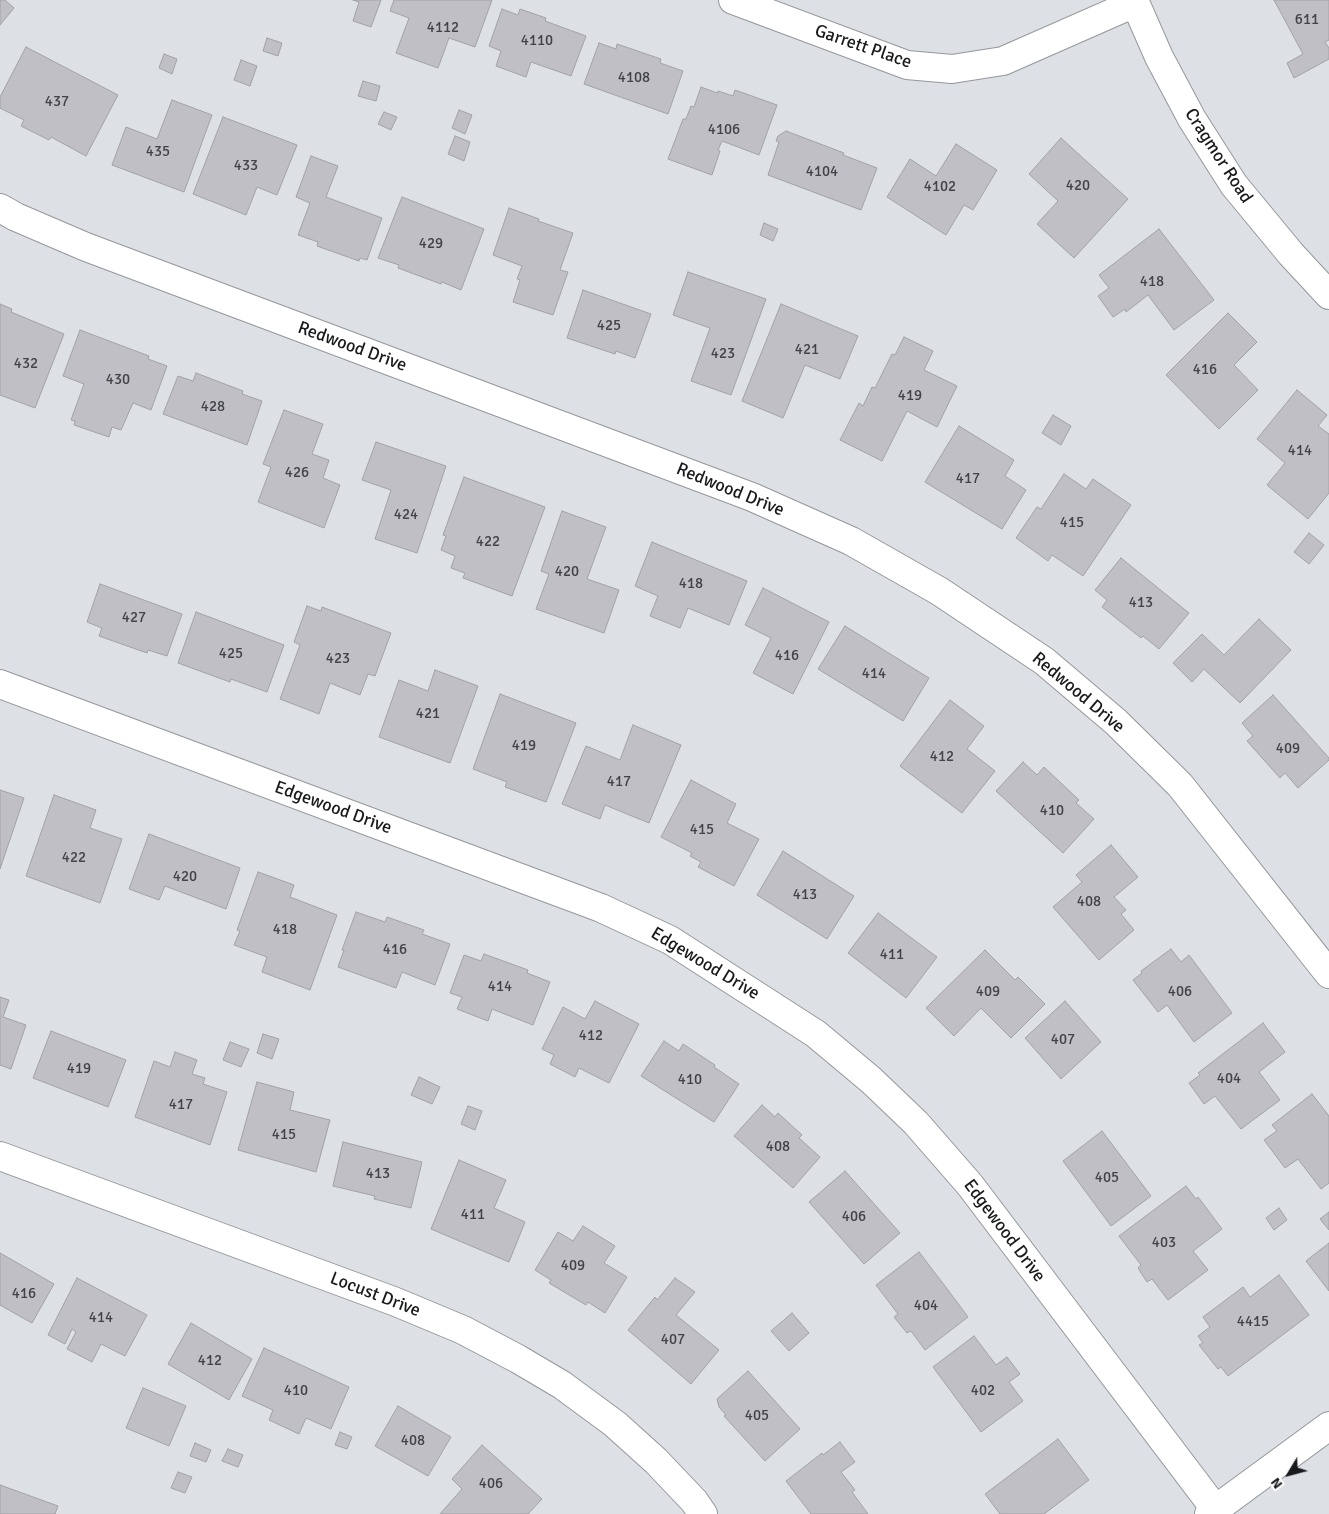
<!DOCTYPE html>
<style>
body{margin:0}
#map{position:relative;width:1329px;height:1514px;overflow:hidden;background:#dde0e5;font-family:Signika,sans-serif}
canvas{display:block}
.north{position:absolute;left:1264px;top:1449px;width:50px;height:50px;-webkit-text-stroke:4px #fff;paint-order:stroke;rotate:233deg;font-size:14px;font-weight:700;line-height:20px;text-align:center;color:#191a1c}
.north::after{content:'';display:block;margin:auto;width:18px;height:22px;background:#191a1c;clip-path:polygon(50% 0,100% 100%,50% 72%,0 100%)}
</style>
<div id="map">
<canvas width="1329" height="1514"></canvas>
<div class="north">N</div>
</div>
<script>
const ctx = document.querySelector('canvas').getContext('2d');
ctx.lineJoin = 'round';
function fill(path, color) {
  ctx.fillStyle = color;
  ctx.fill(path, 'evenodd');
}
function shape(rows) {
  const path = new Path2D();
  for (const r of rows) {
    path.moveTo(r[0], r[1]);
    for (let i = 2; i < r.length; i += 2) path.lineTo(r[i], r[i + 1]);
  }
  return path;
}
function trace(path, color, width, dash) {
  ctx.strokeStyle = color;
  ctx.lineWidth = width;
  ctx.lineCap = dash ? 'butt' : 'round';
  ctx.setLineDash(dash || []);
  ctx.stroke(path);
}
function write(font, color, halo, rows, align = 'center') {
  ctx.font = font + ' Signika,sans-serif';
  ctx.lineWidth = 4.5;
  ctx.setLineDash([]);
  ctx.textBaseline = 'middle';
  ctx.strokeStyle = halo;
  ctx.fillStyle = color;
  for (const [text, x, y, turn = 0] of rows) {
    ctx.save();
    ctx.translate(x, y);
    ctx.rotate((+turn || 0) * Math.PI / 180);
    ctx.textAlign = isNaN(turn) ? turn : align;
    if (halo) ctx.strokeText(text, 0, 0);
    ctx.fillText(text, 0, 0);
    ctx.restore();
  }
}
const building = shape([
 [0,0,5,0,14,8,0,25,0,0],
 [353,0,381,0,371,27,353,21,359,2,353,0],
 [394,0,492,0,475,47,449,38,438,68,396,53,409,18,390,11,394,0],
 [1274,0,1329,0,1329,40,1325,42,1329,48,1329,59,1294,78,1287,63,1303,54,1274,0],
 [502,9,518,15,520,9,546,18,545,21,586,36,571,76,531,62,526,77,496,66,501,51,489,46,502,9],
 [267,38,282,43,278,56,263,51,267,38],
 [599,43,616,49,617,44,661,59,660,63,683,71,668,114,584,84,599,43],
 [26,47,118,95,86,156,51,137,49,140,21,126,24,120,0,108,0,97,26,47],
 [164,54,177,59,172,74,159,68,164,54],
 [241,60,257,66,250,86,234,80,241,60],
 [363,81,380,86,376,101,358,96,363,81],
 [701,87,717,93,718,91,733,96,735,90,777,105,759,155,722,141,718,150,720,151,712,175,668,159,683,119,686,119,691,106,694,107,701,87],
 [172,100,212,115,184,192,112,165,126,127,157,139,172,100],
 [459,110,472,115,465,134,452,128,459,110],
 [384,112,397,117,391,130,378,124,384,112],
 [223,117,297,145,277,195,257,187,246,215,193,194,223,117],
 [786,131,844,153,843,155,877,168,861,210,768,175,779,142,776,141,778,136,786,131],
 [455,136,470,142,464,161,448,154,455,136],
 [1061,138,1128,199,1074,258,1037,224,1058,201,1029,174,1061,138],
 [956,144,997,170,973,210,964,205,946,235,887,197,910,159,936,176,956,144],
 [311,156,338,166,326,197,382,218,367,260,360,258,359,261,317,246,318,242,298,235,310,203,296,197,311,156],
 [402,197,484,229,461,290,442,282,441,284,398,268,399,265,378,258,402,197],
 [509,208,539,219,538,221,573,233,560,270,568,272,553,315,513,302,520,280,517,279,522,266,493,255,509,208],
 [764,223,778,229,773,241,760,235,764,223],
 [1159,229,1214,300,1174,330,1148,295,1126,312,1125,309,1113,317,1098,296,1109,288,1099,275,1159,229],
 [688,272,766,299,731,395,691,381,710,328,673,315,688,272],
 [583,290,651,314,635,358,616,351,615,354,567,338,583,290],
 [0,304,12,309,11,312,64,334,35,408,0,395,0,304],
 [781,304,858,336,840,379,805,365,783,418,742,401,781,304],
 [1228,313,1257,342,1234,365,1258,390,1219,429,1166,375,1228,313],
 [80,330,149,356,148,359,167,366,151,410,133,403,121,430,112,427,109,437,74,425,75,421,71,420,84,384,63,376,80,330],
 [904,337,933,351,924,370,957,386,937,427,907,411,882,461,840,440,859,403,863,406,872,387,875,388,892,354,895,355,904,337],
 [196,373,243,391,242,394,262,401,247,445,163,414,178,376,193,381,196,373],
 [1297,390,1327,415,1318,426,1329,434,1329,493,1308,519,1267,485,1285,463,1257,439,1297,390],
 [284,410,323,424,312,454,329,460,323,478,340,485,324,528,258,502,271,467,263,464,284,410],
 [1053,415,1071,426,1061,445,1042,433,1053,415],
 [959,426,1014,460,1005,476,1026,490,1002,529,925,482,959,426],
 [376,442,446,466,417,553,375,539,391,490,362,480,376,442],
 [1064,474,1086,489,1093,479,1131,505,1083,576,1052,555,1048,561,1016,538,1037,507,1041,509,1064,474],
 [464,477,545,507,512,596,463,578,465,573,451,568,455,556,441,550,446,536,443,535,464,477],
 [562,511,606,527,587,579,619,590,604,633,536,609,549,574,541,571,562,511],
 [1309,533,1324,545,1309,564,1294,552,1309,533],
 [652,542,747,581,729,625,688,608,680,628,650,616,658,596,635,586,652,542],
 [1121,558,1189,613,1159,649,1143,636,1141,638,1102,607,1107,600,1095,590,1121,558],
 [100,584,182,614,167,656,148,650,147,653,99,636,102,628,87,622,100,584],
 [763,588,829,622,793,694,753,673,771,638,745,625,763,588],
 [307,606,321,611,322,607,391,633,375,676,368,674,360,695,330,683,319,714,280,699,300,645,294,642,307,606],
 [196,612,284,645,267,692,231,679,230,682,178,663,196,612],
 [1259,619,1291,650,1240,703,1204,669,1192,682,1173,663,1202,634,1224,655,1259,619],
 [845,626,929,678,903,721,818,669,845,626],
 [435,670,478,686,450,763,379,737,399,680,428,691,435,670],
 [500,694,576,723,546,802,505,787,507,782,473,769,500,694],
 [1273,695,1329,758,1329,760,1298,788,1285,773,1280,778,1247,741,1253,736,1242,723,1273,695],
 [950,700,984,726,967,749,995,771,962,813,900,766,950,700],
 [633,725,681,745,649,823,605,805,600,819,562,804,586,746,620,760,633,725],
 [1023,762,1037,775,1044,767,1079,800,1076,803,1094,819,1063,853,996,791,1023,762],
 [691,780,736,804,727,823,759,839,734,886,698,867,701,862,690,856,692,853,661,837,691,780],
 [0,790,24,798,0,869,0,790],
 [54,795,96,810,90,828,122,839,100,903,26,876,54,795],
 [149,834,240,868,226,909,165,886,159,900,129,889,149,834],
 [1111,845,1138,877,1114,897,1126,910,1121,914,1134,930,1099,960,1053,907,1082,882,1076,875,1111,845],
 [783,851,854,896,827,939,757,895,783,851],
 [258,872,294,885,290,897,337,915,310,990,262,972,267,957,234,945,240,931,237,930,258,872],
 [356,912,385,922,387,917,424,930,422,934,450,944,435,985,402,972,396,988,338,967,344,950,342,950,356,912],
 [878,913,937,957,906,998,848,953,878,913],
 [1171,949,1181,962,1189,955,1232,1013,1194,1042,1167,1005,1158,1012,1133,980,1142,973,1141,971,1171,949],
 [985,950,1015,980,1018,977,1045,1004,1011,1038,981,1008,954,1036,926,1008,985,950],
 [484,954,528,970,527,973,550,982,533,1025,492,1009,488,1021,457,1009,462,997,450,993,464,955,481,961,484,954],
 [0,997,9,1000,3,1017,26,1025,11,1069,0,1065,0,997],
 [595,1001,639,1024,609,1083,579,1068,575,1077,550,1064,554,1055,542,1049,563,1007,585,1019,595,1001],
 [1065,1001,1101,1042,1061,1079,1025,1038,1065,1001],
 [1263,1023,1285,1052,1259,1072,1280,1100,1241,1129,1215,1096,1204,1104,1189,1083,1200,1075,1198,1073,1263,1023],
 [51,1031,126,1060,108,1107,33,1078,51,1031],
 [263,1034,279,1039,272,1059,257,1053,263,1034],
 [664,1041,679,1051,683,1044,715,1065,714,1067,739,1084,714,1122,641,1076,664,1041],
 [230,1042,249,1049,241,1067,223,1060,230,1042],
 [175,1052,197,1060,192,1074,205,1078,203,1084,227,1092,210,1145,135,1117,154,1061,170,1067,175,1052],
 [419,1077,440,1087,432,1104,411,1095,419,1077],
 [257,1082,294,1092,290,1110,330,1120,316,1172,238,1150,257,1082],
 [1312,1094,1329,1116,1329,1183,1321,1189,1298,1159,1285,1168,1264,1140,1277,1131,1272,1125,1312,1094],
 [762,1105,775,1117,778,1113,802,1135,799,1138,820,1157,793,1188,734,1136,762,1105],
 [468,1106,482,1111,475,1130,461,1124,468,1106],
 [1102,1131,1151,1196,1111,1226,1063,1161,1102,1131],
 [343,1142,422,1162,411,1208,374,1199,375,1196,333,1186,343,1142],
 [459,1160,506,1180,494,1208,525,1222,509,1262,431,1229,459,1160],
 [845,1171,900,1233,864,1264,809,1202,845,1171],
 [1186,1186,1196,1199,1198,1197,1222,1229,1193,1251,1208,1270,1168,1300,1152,1279,1147,1282,1138,1268,1141,1265,1119,1236,1186,1186],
 [1279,1208,1287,1220,1274,1230,1266,1218,1279,1208],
 [1329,1212,1329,1230,1320,1219,1329,1212],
 [583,1226,615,1246,604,1263,627,1277,605,1313,588,1302,586,1305,549,1283,551,1280,535,1270,558,1232,573,1241,583,1226],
 [1329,1243,1329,1291,1306,1261,1329,1243],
 [919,1252,954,1298,968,1317,925,1350,911,1331,907,1333,894,1317,898,1314,876,1285,919,1252],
 [0,1253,54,1284,32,1323,0,1305,0,1253],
 [1279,1275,1309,1315,1228,1376,1221,1367,1218,1369,1199,1345,1203,1343,1198,1336,1210,1327,1203,1317,1243,1287,1250,1297,1279,1275],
 [77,1278,147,1315,125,1356,101,1344,92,1362,67,1349,76,1332,72,1329,65,1344,48,1335,77,1278],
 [675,1278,695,1292,676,1315,719,1350,691,1384,628,1330,655,1297,657,1300,675,1278],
 [792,1313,809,1333,789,1351,771,1331,792,1313],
 [191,1323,252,1359,229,1400,168,1364,191,1323],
 [974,1336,996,1365,1007,1357,1020,1374,1009,1382,1023,1401,981,1432,933,1367,974,1336],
 [264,1348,349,1387,331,1429,306,1418,299,1434,269,1420,273,1410,242,1396,264,1348],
 [748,1371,800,1429,765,1461,724,1416,726,1415,719,1407,717,1399,748,1371],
 [143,1388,186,1406,169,1446,126,1428,143,1388],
 [398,1406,451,1437,428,1476,375,1446,398,1406],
 [340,1432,352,1437,347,1449,335,1445,340,1432],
 [1058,1439,1089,1480,1044,1514,1000,1514,985,1494,1058,1439],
 [840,1442,855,1462,841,1472,855,1490,852,1492,868,1514,811,1514,786,1481,822,1453,823,1455,840,1442],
 [195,1443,211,1450,206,1462,190,1456,195,1443],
 [482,1445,542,1499,528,1514,440,1514,462,1489,452,1479,482,1445],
 [228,1449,243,1455,238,1467,222,1461,228,1449],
 [178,1472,192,1477,185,1493,171,1488,178,1472],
 [0,1485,58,1506,55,1514,0,1514,0,1485]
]);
const minor = shape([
 [733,0,907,65,952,69,1003,61,1135,3],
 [1134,0,1159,57,1192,119,1234,185,1291,254,1329,295],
 [0,208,16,217,86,247,752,497,851,541,939,591,1044,661,1116,722,1180,785,1329,974],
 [0,684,601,908,670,940,816,1034,871,1080,916,1123,970,1185,1219,1514],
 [0,1156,396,1302,463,1330,518,1359,562,1385,615,1424,656,1461,694,1501,703,1514],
 [1209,1514,1329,1426]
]);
const numberNames = [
 ["611",1307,20],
 ["4112",443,28],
 ["4110",537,41],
 ["4108",634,78],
 ["437",57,102],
 ["4106",724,130],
 ["435",158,152],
 ["433",246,166],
 ["4104",822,172],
 ["420",1078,186],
 ["4102",940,187],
 ["429",431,244],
 ["418",1152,282],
 ["425",609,326],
 ["421",807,350],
 ["423",723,354],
 ["432",26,364],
 ["416",1205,370],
 ["430",118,380],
 ["419",910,396],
 ["428",213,407],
 ["414",1300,451],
 ["426",297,473],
 ["417",968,479],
 ["424",406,515],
 ["415",1072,523],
 ["422",488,542],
 ["420",567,572],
 ["418",691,584],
 ["413",1141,603],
 ["427",134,618],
 ["425",231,654],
 ["416",787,656],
 ["423",338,659],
 ["414",874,674],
 ["421",428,714],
 ["419",524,746],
 ["409",1288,749],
 ["412",942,757],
 ["417",619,782],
 ["410",1052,811],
 ["415",702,830],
 ["422",74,858],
 ["420",185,877],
 ["413",805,895],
 ["408",1089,902],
 ["418",285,930],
 ["416",395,950],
 ["411",892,955],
 ["414",500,987],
 ["409",988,992],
 ["406",1180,992],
 ["412",591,1036],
 ["407",1063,1040],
 ["419",79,1069],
 ["404",1229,1079],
 ["410",690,1080],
 ["417",181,1105],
 ["415",284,1135],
 ["408",778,1147],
 ["413",378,1174],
 ["405",1107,1178],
 ["411",473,1215],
 ["406",854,1217],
 ["403",1164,1243],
 ["409",573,1266],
 ["416",24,1294],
 ["404",926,1306],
 ["414",101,1318],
 ["4415",1253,1322],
 ["407",673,1340],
 ["412",210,1361],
 ["410",296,1391],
 ["402",983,1391],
 ["405",757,1416],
 ["408",413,1441],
 ["406",491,1484]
];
const streetNames = [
 ["Garrett Place",863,47,19],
 ["Cragmor Road",1218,156,57],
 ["Redwood Drive",352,347,20],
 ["Redwood Drive",730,490,22],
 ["Redwood Drive",1078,693,40],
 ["Edgewood Drive",333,808,20],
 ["Edgewood Drive",705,964,31],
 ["Edgewood Drive",1004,1231,53],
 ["Locust Drive",375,1295,21]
];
fill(building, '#bfbfc5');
trace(building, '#a1a1a7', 1);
trace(minor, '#94979b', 30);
trace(minor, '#fff', 28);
write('15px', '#424346', null, numberNames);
write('18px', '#191a1c', '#fff', streetNames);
</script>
